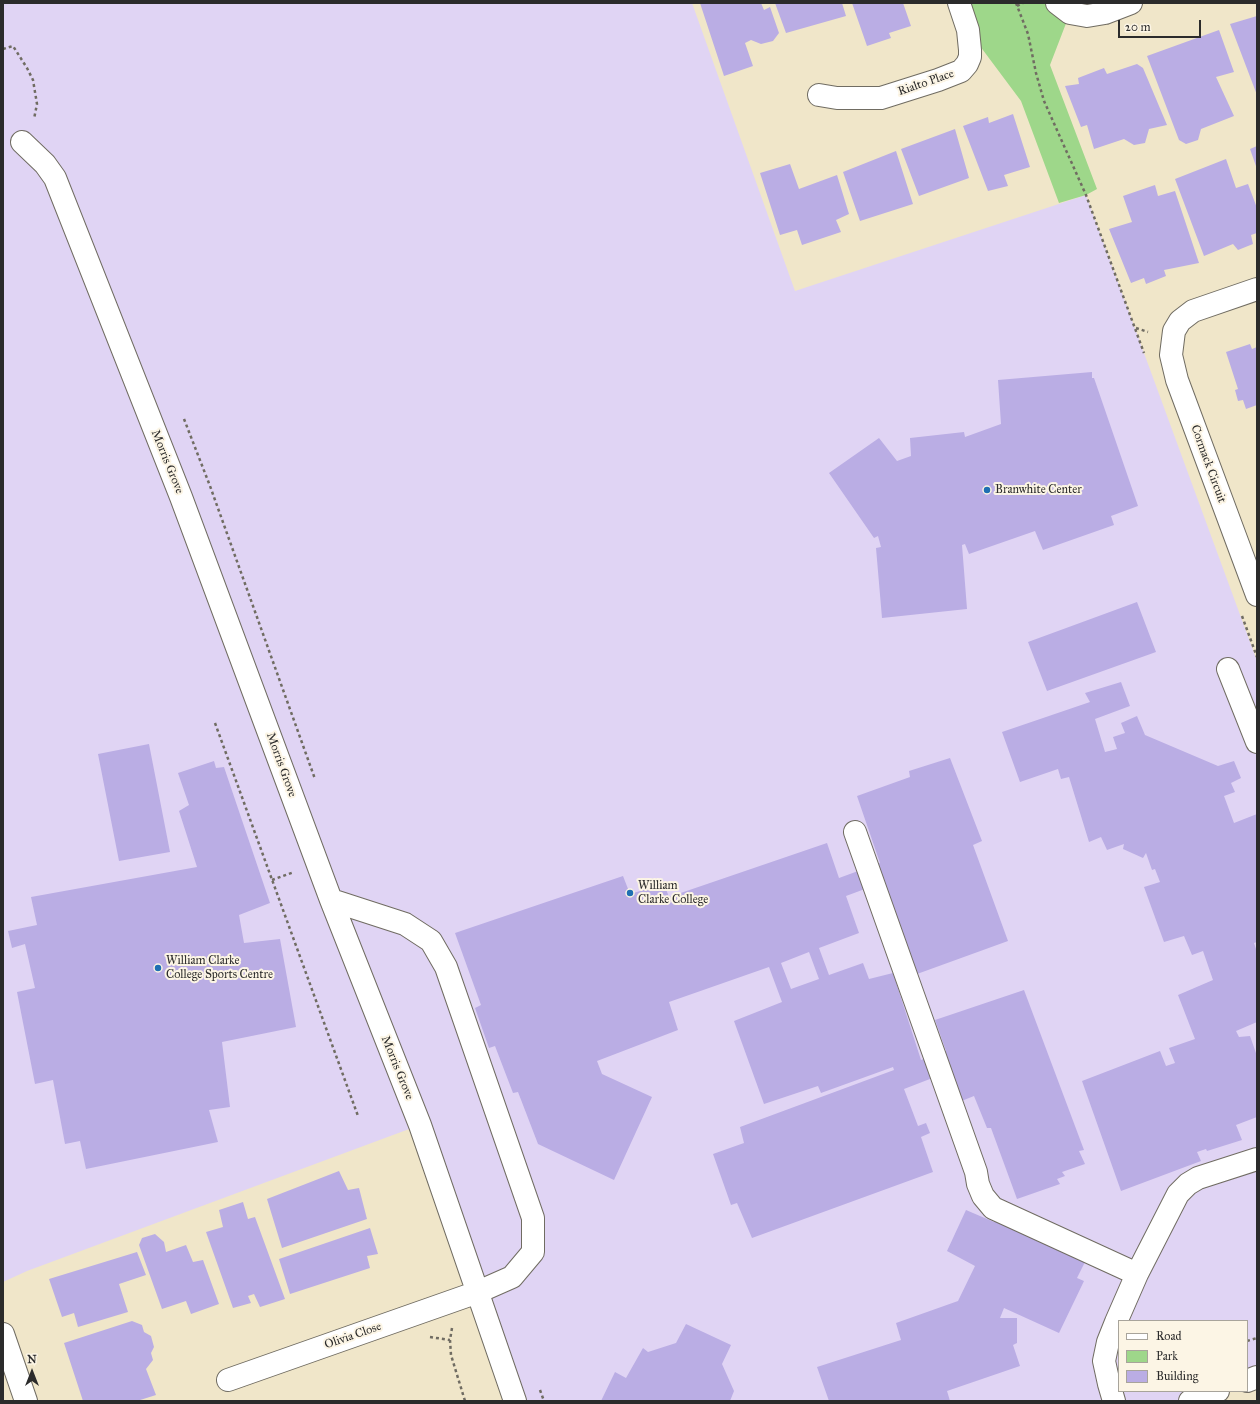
<!DOCTYPE html>
<style>
body{margin:0}
#map{position:relative;width:1260px;height:1404px;overflow:hidden;background:#f0e6c9;font-family:"IM FELL Great Primer",serif}
canvas{display:block}
.frame{position:absolute;inset:0;border:4px solid #2b2b2b;pointer-events:none}
.legend{position:absolute;left:1118px;top:1320px;width:130px;height:72px;box-sizing:border-box;background:#fcf5e5;border:1px solid #a8a49b;margin:0;padding:5px 7px;list-style:none;font-size:12px;color:#2b2b2b}
.legend li{display:flex;align-items:center;gap:8px;height:20px}
.legend b{width:20px;border:1px solid #a8a49b}
.north{position:absolute;left:12px;top:1352px;width:40px;height:40px;-webkit-text-stroke:3px #fcf5e5;paint-order:stroke;rotate:0deg;font-size:11px;font-weight:700;line-height:16px;text-align:center;color:#2b2b2b}
.north::after{content:'';display:block;margin:auto;width:14px;height:18px;background:#2b2b2b;clip-path:polygon(50% 0,100% 100%,50% 72%,0 100%)}
.scale{position:absolute;left:1118px;top:20px;width:83px;height:18px;box-sizing:border-box;border:2px solid #2b2b2b;border-top:0;padding-left:5px;font-size:12px;line-height:14px;white-space:nowrap;color:#2b2b2b;-webkit-text-stroke:3px #fcf5e5;paint-order:stroke}
</style>
<div id="map">
<canvas width="1260" height="1404"></canvas>
<div class="frame"></div>
<ul class="legend">
<li><b style="height:5px;background:#fff"></b>Road</li>
<li><b style="height:11px;background:#9ed78a"></b>Park</li>
<li><b style="height:11px;background:#baade4"></b>Building</li>
</ul>
<div class="north">N</div>
<div class="scale">20 m</div>
</div>
<script>
const ctx = document.querySelector('canvas').getContext('2d');
ctx.lineJoin = 'round';
function fill(path, color) {
  ctx.fillStyle = color;
  ctx.fill(path, 'evenodd');
}
function shape(rows) {
  const path = new Path2D();
  for (const r of rows) {
    path.moveTo(r[0], r[1]);
    for (let i = 2; i < r.length; i += 2) path.lineTo(r[i], r[i + 1]);
  }
  return path;
}
function trace(path, color, width, dash) {
  ctx.strokeStyle = color;
  ctx.lineWidth = width;
  ctx.lineCap = dash ? 'butt' : 'round';
  ctx.setLineDash(dash || []);
  ctx.stroke(path);
}
function write(font, color, halo, rows, align = 'center') {
  ctx.font = font + ' "IM FELL Great Primer",serif';
  ctx.lineWidth = 4;
  ctx.setLineDash([]);
  ctx.textBaseline = 'middle';
  ctx.strokeStyle = halo;
  ctx.fillStyle = color;
  for (const [text, x, y, turn = 0] of rows) {
    ctx.save();
    ctx.translate(x, y);
    ctx.rotate((+turn || 0) * Math.PI / 180);
    ctx.textAlign = isNaN(turn) ? turn : align;
    if (halo) ctx.strokeText(text, 0, 0);
    ctx.fillText(text, 0, 0);
    ctx.restore();
  }
}
const built = shape([
 [3,3,692,3,795,291,1086,195,1257,661,1257,1377,1247,1381,1247,1321,1119,1321,1119,1391,1218,1391,1190,1401,516,1401,420,1125,27,1271,3,1282]
]);
const green = shape([
 [959,3,1057,3,1070,13,1050,65,1097,189,1086,195,1059,203,1021,101,968,30]
]);
const building = shape([
 [700,3,761,3,764,10,770,7,779,33,773,41,761,44,751,40,745,43,753,66,724,76],
 [775,3,842,3,846,16,786,33],
 [852,3,903,3,911,26,889,33,891,38,867,46],
 [1257,16,1257,95,1230,24],
 [1219,30,1234,72,1216,77,1234,116,1201,129,1198,140,1186,144,1179,140,1147,56],
 [1137,64,1143,68,1167,125,1149,129,1145,143,1134,145,1124,139,1094,149,1087,125,1081,127,1065,86,1079,84,1078,78,1104,68,1107,74],
 [1013,114,1030,167,1004,175,1008,186,988,191,963,126,988,117,989,123],
 [955,129,969,178,919,196,901,149],
 [1257,146,1257,169,1250,149],
 [896,151,913,204,860,221,843,172],
 [1226,159,1236,188,1248,184,1257,208,1257,233,1251,235,1253,244,1238,250,1233,244,1204,256,1175,179],
 [790,164,799,189,837,175,849,214,836,220,841,232,802,245,797,230,780,235,760,173],
 [1155,185,1158,196,1175,191,1199,263,1164,270,1166,276,1146,284,1144,278,1131,283,1109,229,1132,222,1123,196],
 [1250,344,1252,349,1257,347,1257,405,1246,409,1243,400,1238,401,1235,390,1238,389,1226,352],
 [1092,372,1092,378,1094,378,1138,506,1111,516,1114,525,1043,550,1035,531,969,554,965,544,962,545,967,609,882,618,876,548,881,547,878,536,874,538,829,473,879,438,897,461,911,456,910,438,964,432,965,437,1001,424,998,380],
 [1137,602,1156,652,1047,691,1028,642],
 [1121,682,1130,706,1095,719,1105,752,1117,749,1113,737,1125,733,1121,723,1137,716,1145,735,1218,766,1234,761,1241,778,1231,783,1235,792,1224,796,1234,823,1257,814,1257,942,1254,943,1257,952,1257,1022,1236,1031,1239,1037,1250,1036,1257,1056,1257,1117,1236,1125,1242,1140,1207,1151,1206,1149,1197,1152,1201,1161,1121,1191,1082,1081,1160,1051,1166,1066,1175,1063,1169,1048,1195,1039,1178,995,1213,980,1203,951,1192,955,1184,936,1164,942,1144,887,1160,882,1155,869,1152,870,1146,853,1143,858,1123,849,1124,844,1107,850,1101,837,1089,842,1069,777,1061,779,1058,769,1020,782,1002,732,1090,702,1085,693],
 [149,744,170,852,119,861,98,754],
 [950,758,982,841,973,845,1008,941,917,974,881,883,846,896,859,933,819,948,829,975,863,963,869,979,893,973,921,1060,946,1051,935,1020,1024,990,1084,1150,1079,1151,1085,1164,1062,1172,1065,1176,1057,1179,1060,1184,1017,1199,991,1128,987,1128,974,1096,959,1102,948,1072,904,1089,918,1126,926,1123,930,1133,921,1137,933,1172,752,1238,737,1203,731,1205,713,1154,744,1143,740,1127,894,1070,893,1067,821,1093,818,1086,764,1104,734,1021,782,1002,769,967,669,1002,678,1030,597,1061,602,1074,652,1097,614,1180,538,1144,518,1092,513,1093,495,1046,489,1048,475,1008,481,1005,455,933,623,876,630,894,664,884,669,897,827,843,839,878,880,863,857,796,910,777,909,771],
 [809,952,819,979,791,989,781,963],
 [214,761,216,768,224,767,270,903,239,915,244,943,280,939,296,1027,222,1042,230,1107,209,1110,218,1142,86,1169,80,1141,65,1144,53,1080,35,1084,17,992,35,988,25,944,12,948,8,931,37,925,31,897,197,867,179,811,189,805,178,773],
 [339,1171,348,1190,359,1188,367,1219,282,1248,267,1199],
 [243,1202,248,1219,255,1217,285,1299,260,1307,254,1294,248,1296,251,1303,233,1308,206,1232,223,1227,219,1210],
 [966,1210,994,1222,998,1217,1087,1258,1077,1278,1084,1281,1059,1333,1004,1308,1000,1318,1017,1318,1017,1343,1013,1345,1020,1366,947,1391,950,1401,829,1401,817,1367,901,1340,896,1323,958,1301,975,1266,947,1251],
 [370,1228,378,1254,367,1256,370,1268,290,1294,279,1259],
 [155,1234,164,1242,166,1252,186,1245,193,1262,203,1260,219,1304,191,1314,186,1301,162,1309,139,1245,142,1238],
 [137,1252,146,1275,119,1284,128,1312,78,1327,74,1313,62,1317,49,1279],
 [132,1321,142,1325,144,1332,151,1336,154,1347,151,1353,153,1360,146,1369,156,1395,137,1401,83,1401,64,1343],
 [686,1324,731,1345,722,1364,734,1391,730,1401,601,1401,615,1372,626,1378,643,1348,648,1352,676,1343]
]);
const path = shape([
 [1016,3,1028,34,1036,73,1044,101,1086,195,1144,353],
 [1017,6,1023,3],
 [3,49,13,46,27,68,33,80,37,104,34,119],
 [1136,328,1148,332],
 [184,419,210,486,315,779],
 [1242,616,1257,657],
 [215,723,358,1116],
 [272,880,294,872],
 [452,1328,450,1340,451,1355,465,1401],
 [430,1337,450,1340],
 [1247,1341,1257,1338],
 [540,1390,544,1401]
]);
const minor = shape([
 [1057,3,1070,13,1087,16,1105,13,1131,3],
 [819,95,837,98,881,98,938,80,961,71,967,64,970,57,970,50,968,30,959,3],
 [22,142,45,164,55,178,181,497,331,900,420,1125,515,1401],
 [1257,289,1193,311,1180,321,1174,331,1171,355,1177,380,1257,595],
 [1228,669,1257,742],
 [855,832,976,1172,978,1184,983,1196,993,1208,1137,1274],
 [228,1380,478,1292,512,1277,533,1252,533,1218,446,967,431,941,405,924,331,900],
 [1247,1381,1257,1377],
 [1114,1401,1109,1384,1104,1361,1108,1342,1116,1322,1137,1274,1178,1194,1188,1184,1198,1178,1257,1159],
 [1190,1401,1218,1391]
]);
const major = shape([
 [3,1334,26,1401]
]);
const markers = [
 [987,490,4,"#1f6fb2"],
 [630,893,4,"#1f6fb2"],
 [158,968,4,"#1f6fb2"]
];
const streetNames = [
 ["Rialto Place",926,83,-19],
 ["Morris Grove",167,462,68],
 ["Cormack Circuit",1208,464,70],
 ["Morris Grove",281,765,70],
 ["Morris Grove",397,1068,68],
 ["Olivia Close",353,1336,-19]
];
const poiNames = [
 ["Branwhite Center",995,490],
 ["William",638,886],
 ["Clarke College",638,900],
 ["William Clarke",166,961],
 ["College Sports Centre",166,975]
];
fill(built, '#e0d4f4');
fill(green, '#9ed78a');
fill(building, '#baade4');
trace(minor, '#706c62', 24);
trace(major, '#706c62', 24);
trace(path, '#706c62', 2.5, [3, 3]);
trace(minor, '#fff', 22);
trace(major, '#fff', 22);
for (const [x, y, r, color] of markers) {
  const dot = new Path2D();
  dot.arc(x, y, r, 0, 2 * Math.PI);
  ctx.fillStyle = color;
  ctx.fill(dot);
  trace(dot, '#fcf5e5', 1.5);
}
write('12px', '#2b2b2b', '#fcf5e5', streetNames);
write('12px', '#2b2b2b', '#fcf5e5', poiNames, 'left');
</script>
